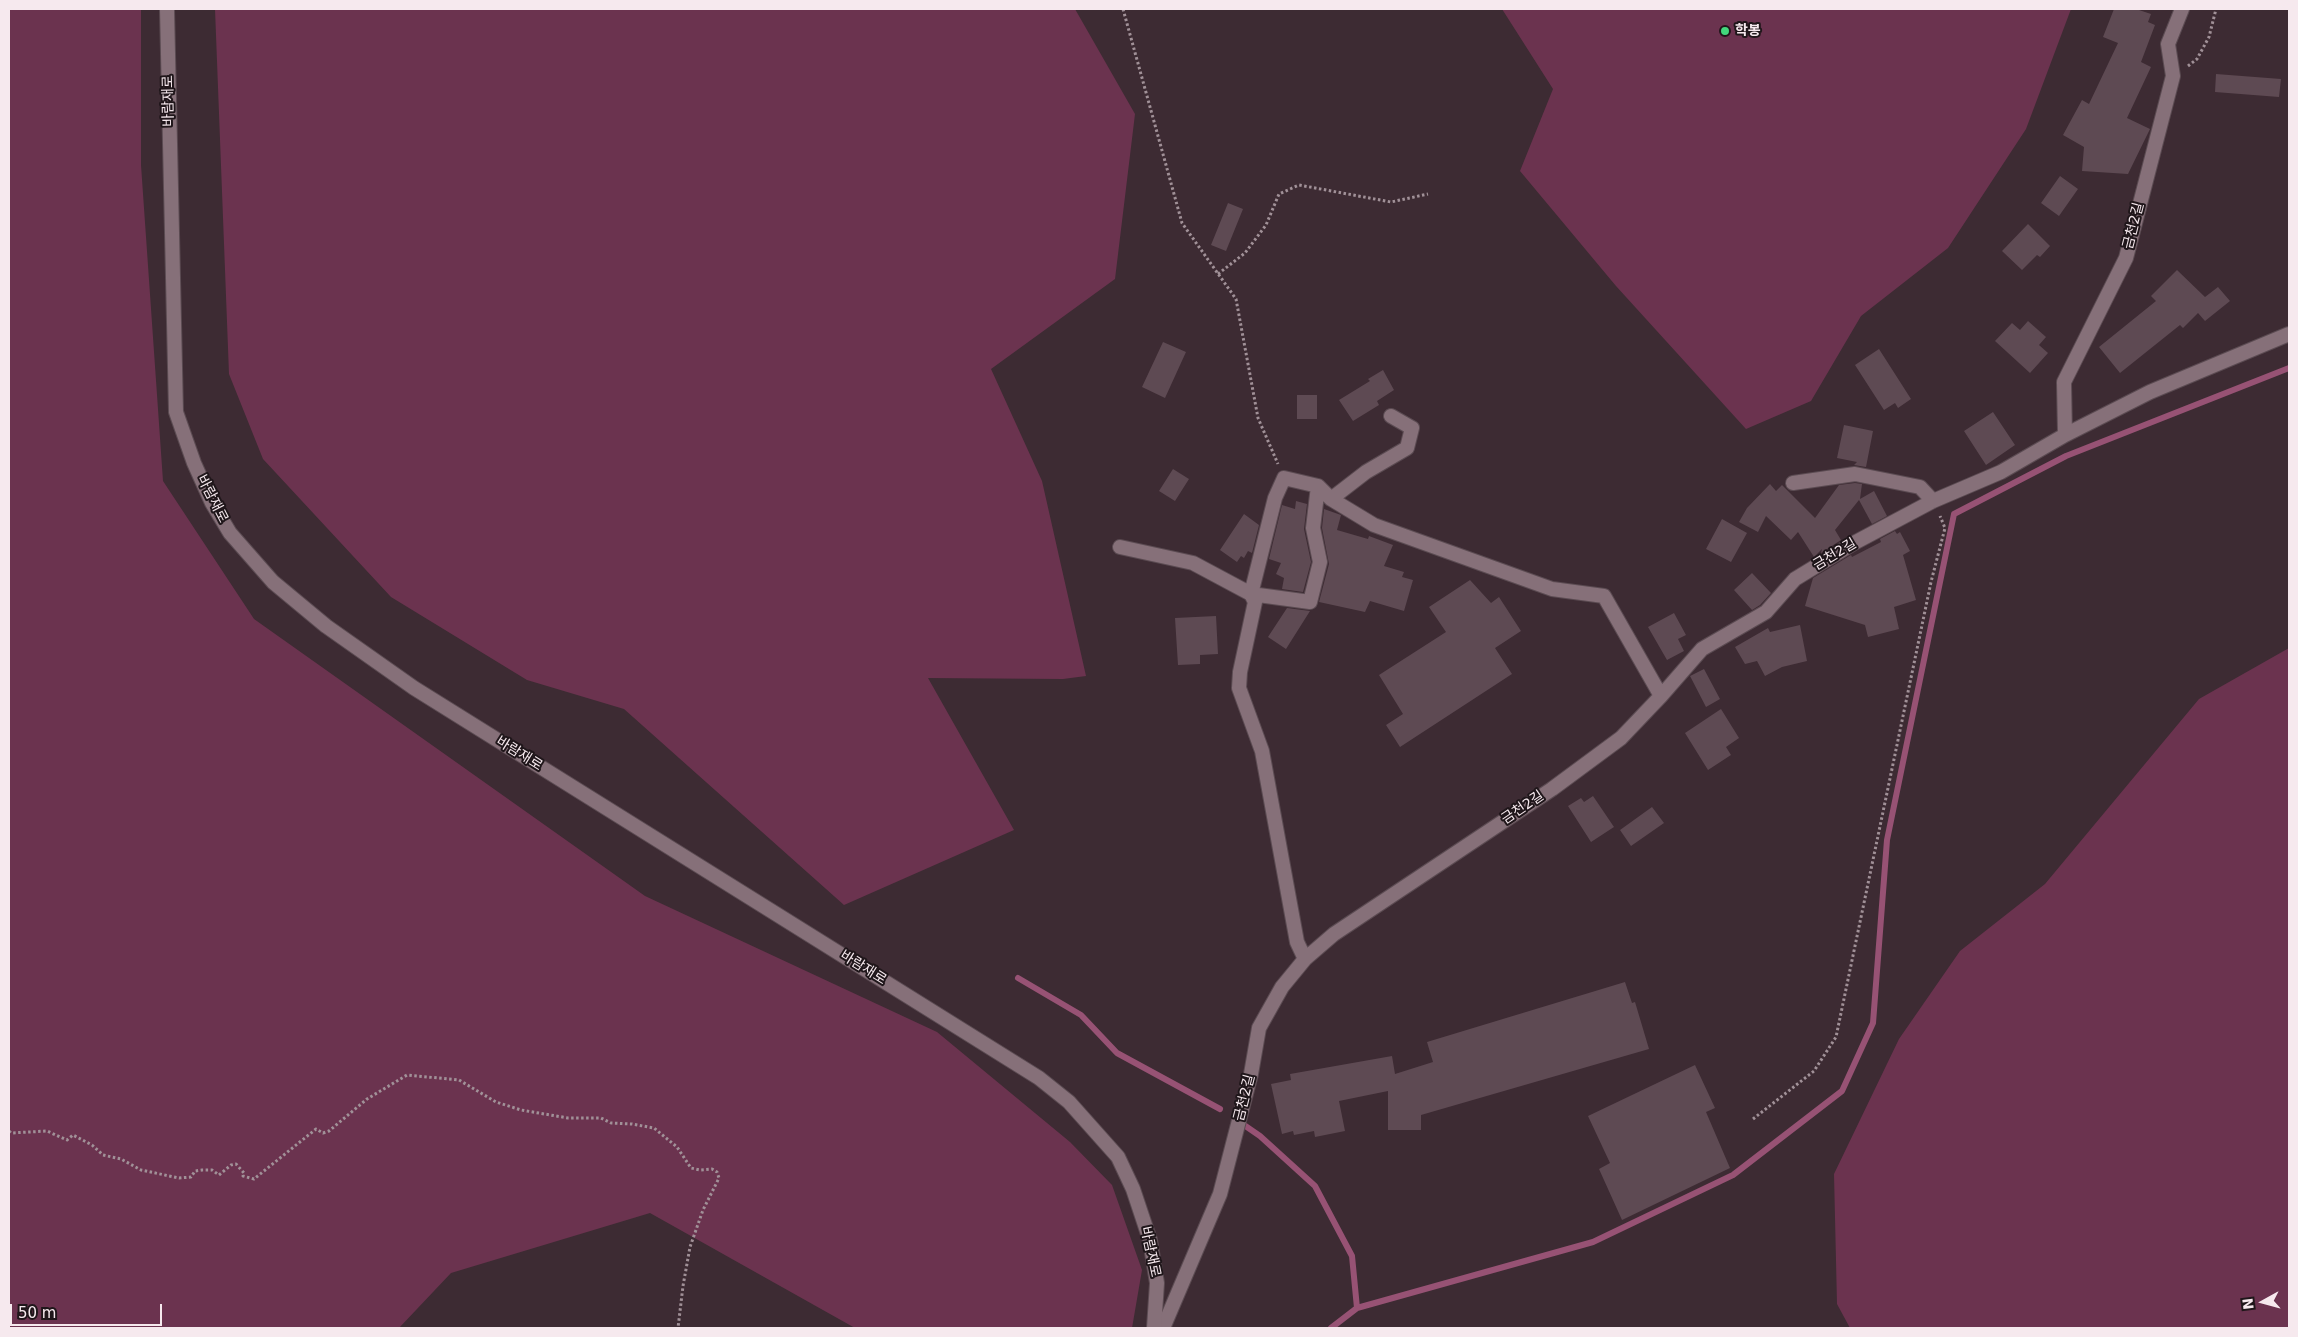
<!DOCTYPE html>
<meta charset="utf-8">
<style>
body{margin:0}
#map{position:relative;width:2298px;height:1337px;overflow:hidden;background:#3d2b33;font-family:"DejaVu Sans",sans-serif}
canvas{display:block}
.frame{position:absolute;inset:0;border:10px solid #f6e9ee;pointer-events:none}
.north{position:absolute;left:2238px;top:1277px;width:50px;height:50px;-webkit-text-stroke:4px #1f161a;paint-order:stroke;rotate:263deg;font-size:14px;font-weight:700;line-height:20px;text-align:center;color:#f6e9ee}
.north::after{content:'';display:block;margin:auto;width:18px;height:22px;background:#f6e9ee;clip-path:polygon(50% 0,100% 100%,50% 72%,0 100%)}
.scale{position:absolute;left:10px;top:1304px;width:152px;height:22px;box-sizing:border-box;border:2px solid #f6e9ee;border-top:0;padding-left:6px;font-size:15px;line-height:18px;white-space:nowrap;color:#f6e9ee;-webkit-text-stroke:4px #1f161a;paint-order:stroke}
</style>
<div id="map">
<canvas width="2298" height="1337"></canvas>
<div class="frame"></div>
<div class="north">N</div>
<div class="scale">50 m</div>
</div>
<script>
const ctx = document.querySelector('canvas').getContext('2d');
ctx.lineJoin = 'round';
function fill(path, color) {
  ctx.fillStyle = color;
  ctx.fill(path, 'evenodd');
}
function shape(rows) {
  const path = new Path2D();
  for (const r of rows) {
    path.moveTo(r[0], r[1]);
    for (let i = 2; i < r.length; i += 2) path.lineTo(r[i], r[i + 1]);
  }
  return path;
}
function trace(path, color, width, dash) {
  ctx.strokeStyle = color;
  ctx.lineWidth = width;
  ctx.lineCap = dash ? 'butt' : 'round';
  ctx.setLineDash(dash || []);
  ctx.stroke(path);
}
function write(font, color, halo, rows, align = 'center') {
  ctx.font = font + ' "DejaVu Sans","Noto Sans KR",sans-serif';
  ctx.lineWidth = 4;
  ctx.setLineDash([]);
  ctx.textBaseline = 'middle';
  ctx.strokeStyle = halo;
  ctx.fillStyle = color;
  for (const [text, x, y, turn = 0] of rows) {
    ctx.save();
    ctx.translate(x, y);
    ctx.rotate((+turn || 0) * Math.PI / 180);
    ctx.textAlign = isNaN(turn) ? turn : align;
    if (halo) ctx.strokeText(text, 0, 0);
    ctx.fillText(text, 0, 0);
    ctx.restore();
  }
}
const green = shape([
 [9,9,141,9,141,165,163,481,254,619,645,896,937,1032,1070,1142,1112,1185,1142,1270,1132,1328,855,1328,650,1213,451,1273,399,1328,9,1328],
 [215,9,1075,9,1135,114,1115,279,991,369,1042,481,1086,676,1063,679,928,678,1014,830,844,905,624,709,527,680,391,597,263,459,229,374],
 [1502,9,2071,9,2026,129,1948,248,1861,316,1811,401,1746,429,1616,286,1520,171,1553,89],
 [2289,648,2289,1328,1850,1328,1837,1304,1834,1174,1899,1039,1960,951,2045,884,2199,699]
]);
const stream = shape([
 [1018,978,1081,1015,1117,1053,1220,1109],
 [1244,1125,1260,1136,1315,1186,1352,1256,1357,1308],
 [1331,1328,1357,1308,1593,1242,1733,1175,1842,1091,1873,1023,1887,840,1954,514,2066,456,2289,368]
]);
const building = shape([
 [2114,9,2136,9,2151,14,2148,22,2155,25,2141,62,2151,67,2127,118,2150,129,2128,174,2082,171,2084,147,2063,135,2082,100,2089,104,2118,43,2103,37],
 [2216,74,2281,79,2279,97,2215,92],
 [2060,176,2078,189,2059,216,2041,203],
 [1228,203,1243,209,1226,251,1211,245],
 [2028,224,2050,246,2040,257,2037,255,2022,270,2002,251],
 [2177,270,2205,297,2218,287,2230,301,2205,321,2198,313,2183,328,2180,325,2120,373,2099,347,2156,301,2151,296],
 [2028,321,2046,337,2039,345,2048,353,2030,373,1995,341,2012,323,2020,330],
 [1163,342,1186,352,1165,398,1142,387],
 [1879,349,1911,399,1898,408,1895,403,1884,410,1855,365],
 [1383,370,1394,390,1377,401,1379,405,1353,421,1339,400,1370,381,1368,379],
 [1297,395,1317,395,1317,419,1297,419],
 [1993,412,2015,445,1986,465,1964,431],
 [1844,425,1873,431,1866,467,1854,465,1857,462,1837,458],
 [1173,469,1189,479,1175,501,1159,491],
 [1855,483,1862,484,1860,499,1874,491,1887,516,1872,524,1859,500,1835,530,1841,540,1821,553,1822,549,1814,557,1798,532,1791,540,1766,516,1758,532,1739,522,1747,508,1770,484,1776,491,1782,485,1815,518,1839,485],
 [1296,501,1307,504,1304,529,1311,562,1303,592,1282,589,1284,578,1276,574,1281,563,1269,559,1282,505,1295,509],
 [1324,509,1341,515,1337,530,1368,539,1369,536,1393,545,1384,566,1404,572,1402,577,1413,580,1404,611,1370,601,1365,612,1319,602,1329,564,1322,528],
 [1244,514,1259,525,1252,553,1248,551,1244,558,1241,556,1237,562,1220,550],
 [1722,519,1747,533,1731,562,1706,549],
 [1895,531,1897,534,1900,532,1910,551,1903,555,1916,600,1894,607,1899,629,1868,637,1865,625,1805,606,1813,578,1851,555,1852,557,1881,542,1880,539],
 [1752,573,1771,593,1760,605,1752,610,1734,590],
 [1470,580,1491,603,1499,597,1521,631,1495,648,1512,674,1400,747,1386,725,1403,714,1379,675,1446,632,1429,607],
 [1287,608,1310,611,1286,649,1268,637],
 [1674,613,1686,635,1678,639,1684,651,1667,660,1648,627],
 [1216,616,1218,654,1200,655,1200,664,1178,665,1175,618],
 [1800,625,1807,661,1782,667,1765,676,1757,661,1745,664,1735,647,1768,628,1770,632],
 [1704,669,1720,699,1706,707,1690,676],
 [1721,709,1739,738,1726,747,1731,755,1708,770,1685,733],
 [1593,796,1614,827,1591,842,1568,806,1581,798,1584,802],
 [1652,807,1664,823,1631,846,1620,830],
 [1625,982,1632,1003,1635,1002,1649,1049,1421,1115,1421,1130,1388,1130,1388,1091,1339,1101,1345,1131,1315,1137,1314,1131,1294,1135,1293,1131,1282,1134,1271,1084,1291,1080,1290,1074,1392,1056,1395,1074,1433,1062,1427,1042],
 [1695,1065,1715,1108,1706,1112,1730,1168,1622,1220,1599,1169,1610,1163,1588,1116]
]);
const path = shape([
 [1123,9,1182,223,1236,299,1258,418,1278,464],
 [2188,66,2197,59,2209,37,2216,9],
 [1218,274,1245,253,1266,225,1279,194,1299,185,1391,202,1428,194],
 [1753,1119,1814,1071,1836,1037,1931,582,1945,528,1940,516],
 [9,1131,11,1133,47,1131,67,1140,73,1135,92,1145,103,1155,121,1159,141,1170,179,1178,191,1177,195,1171,202,1170,212,1170,219,1175,231,1165,236,1164,244,1173,243,1176,254,1179,316,1129,323,1133,329,1131,367,1099,407,1075,459,1080,496,1102,521,1110,568,1118,601,1118,611,1123,632,1124,654,1128,677,1147,691,1168,700,1170,712,1169,717,1172,719,1178,703,1210,690,1247,683,1286,678,1328]
]);
const minor = shape([
 [2065,435,2150,392,2289,334],
 [1793,483,1855,474,1920,487,1933,501],
 [1331,499,1366,472,1407,448,1412,428,1391,416],
 [1120,547,1193,563,1251,594,1310,602,1320,562,1313,528,1318,486],
 [1305,959,1297,942,1262,751,1239,688,1240,672,1255,602,1251,594,1275,498,1284,478,1318,486,1331,499,1374,525,1552,589,1604,596,1661,696],
 [1163,1328,1220,1194,1251,1074,1259,1028,1282,987,1305,959,1334,934,1552,789,1621,738,1661,696,1702,649,1766,612,1795,579,1854,543,1933,501,2001,472,2065,435,2064,382,2126,258,2173,76,2168,44,2182,9]
]);
const tertiary = shape([
 [167,9,176,412,194,463,212,503,230,533,273,582,326,626,414,688,1039,1078,1069,1102,1118,1157,1133,1189,1150,1240,1157,1283,1154,1328]
]);
const markers = [
 [1725,31,5,"#42d77c"]
];
const poiNames = [
 ["학봉",1735,31]
];
const streetNames = [
 ["바람재로",169,101,-91],
 ["금천2길",2134,226,-76],
 ["바람재로",212,499,63],
 ["금천2길",1835,555,-31],
 ["바람재로",519,754,32],
 ["금천2길",1523,808,-34],
 ["바람재로",863,968,32],
 ["금천2길",1245,1098,-76],
 ["바람재로",1150,1252,78]
];
fill(green, '#6b334f');
trace(stream, '#975274', 6);
fill(building, '#5e4a53');
trace(minor, '#5b4b52', 16);
trace(tertiary, '#5b4b52', 16);
trace(path, '#a19198', 3, [2.5, 2.5]);
trace(minor, '#867079', 14);
trace(tertiary, '#867079', 14);
for (const [x, y, r, color] of markers) {
  const dot = new Path2D();
  dot.arc(x, y, r, 0, 2 * Math.PI);
  ctx.fillStyle = color;
  ctx.fill(dot);
  trace(dot, '#1f161a', 2);
}
write('bold 14px', '#f6e9ee', '#1f161a', poiNames, 'left');
write('14px', '#f6e9ee', '#1f161a', streetNames);
</script>
